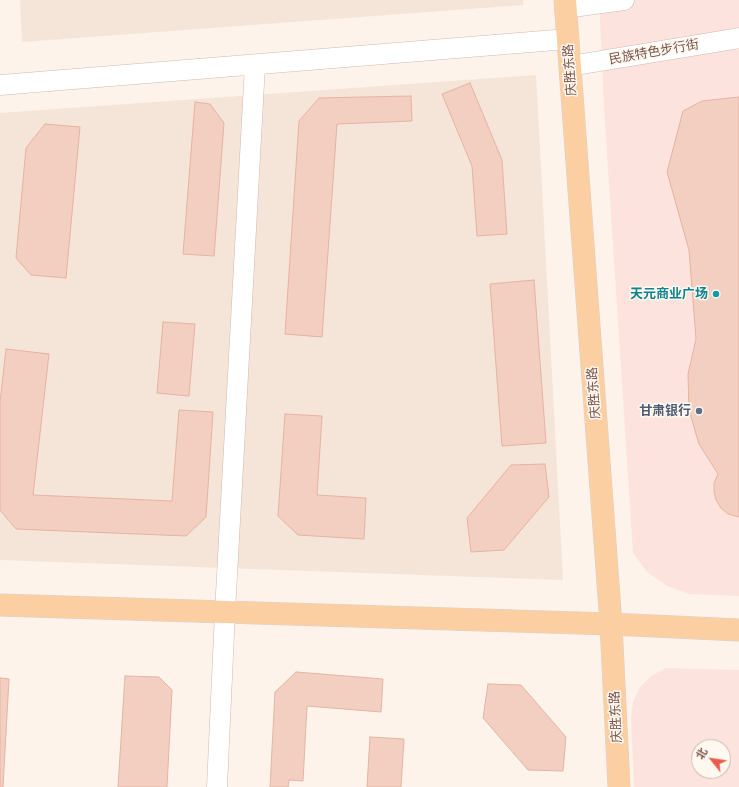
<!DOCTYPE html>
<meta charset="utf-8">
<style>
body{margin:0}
#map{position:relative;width:739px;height:787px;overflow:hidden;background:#fdf3ea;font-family:Quicksand,"Noto Sans SC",sans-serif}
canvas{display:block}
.north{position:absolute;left:691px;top:739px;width:40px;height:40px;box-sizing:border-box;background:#fff8f1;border:1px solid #c9b7af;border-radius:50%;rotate:300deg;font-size:11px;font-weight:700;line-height:16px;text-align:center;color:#79564c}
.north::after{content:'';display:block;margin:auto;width:14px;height:18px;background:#e85d4e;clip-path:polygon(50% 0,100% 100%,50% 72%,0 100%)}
</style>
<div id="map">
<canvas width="739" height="787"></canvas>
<div class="north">北</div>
</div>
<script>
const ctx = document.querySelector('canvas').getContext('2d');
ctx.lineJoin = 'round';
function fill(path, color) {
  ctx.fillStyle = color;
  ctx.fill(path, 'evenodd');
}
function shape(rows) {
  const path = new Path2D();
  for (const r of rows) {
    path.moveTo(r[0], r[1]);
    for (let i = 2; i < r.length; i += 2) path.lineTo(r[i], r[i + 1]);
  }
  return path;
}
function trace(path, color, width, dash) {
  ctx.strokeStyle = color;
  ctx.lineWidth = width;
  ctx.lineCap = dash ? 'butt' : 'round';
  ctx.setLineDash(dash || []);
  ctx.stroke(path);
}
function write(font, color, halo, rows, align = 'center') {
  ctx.font = font + ' Quicksand,"Noto Sans SC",sans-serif';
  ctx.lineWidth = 3;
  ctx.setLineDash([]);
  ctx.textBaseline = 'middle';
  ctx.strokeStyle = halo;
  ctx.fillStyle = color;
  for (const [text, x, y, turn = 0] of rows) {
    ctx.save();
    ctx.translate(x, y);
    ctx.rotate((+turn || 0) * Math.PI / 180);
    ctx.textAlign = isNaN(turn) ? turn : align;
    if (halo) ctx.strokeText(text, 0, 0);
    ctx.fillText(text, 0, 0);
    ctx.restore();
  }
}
const residential = shape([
 [20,0,523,0,523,5,22,42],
 [536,75,563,580,0,560,0,113]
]);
const commercial = shape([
 [599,0,739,0,739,596,689,594,667,586,647,572,633,553,604,108],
 [666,668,739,670,739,787,634,787,631,718,633,702,640,687,651,676],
 [699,747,723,747,723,771,699,771]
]);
const building = shape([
 [470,83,502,160,507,234,477,236,472,166,442,94,470,83],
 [411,96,412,121,337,124,322,337,285,334,299,121,319,98,411,96],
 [739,97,739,517,728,514,721,508,716,500,714,492,714,483,718,474,699,444,689,410,688,374,696,339,689,250,667,172,683,111,702,101,739,97],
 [195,102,210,104,224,123,214,256,183,254,195,102],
 [45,124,80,127,66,278,31,275,16,258,26,148,45,124],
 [534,280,546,443,502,446,490,284,534,280],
 [163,322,195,324,189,396,157,393,163,322],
 [6,349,49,354,33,495,172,501,179,410,213,412,206,517,186,536,16,529,0,510,0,402,6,349],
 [285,414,322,416,317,495,366,498,364,539,298,535,278,516,285,414],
 [545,464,549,497,504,550,471,552,467,518,511,465,545,464],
 [296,672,383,679,381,712,307,706,303,781,289,780,288,787,270,787,275,692,296,672],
 [125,676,159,677,172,690,167,787,118,787,125,676],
 [0,678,9,679,3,787,0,787,0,678],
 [488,684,521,685,566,737,563,771,528,770,483,718,488,684],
 [370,737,404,739,401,787,367,787,370,737]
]);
const minor = shape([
 [565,8,624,0],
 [570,66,739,38],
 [0,85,568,39],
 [217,787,225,612,255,65]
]);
const major = shape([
 [565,0,611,624,619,787],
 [0,605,611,624,739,630]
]);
const markers = [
 [716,294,4,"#0f9aa8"],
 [699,411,4,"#5c6f8a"]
];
const streetNames = [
 ["民族特色步行街",654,52,-10],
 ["庆胜东路",570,70,-94],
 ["庆胜东路",594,393,-94],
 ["庆胜东路",616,717,-93]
];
const cultureNames = [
 ["天元商业广场",708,294]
];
const serviceNames = [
 ["甘肃银行",691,411]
];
fill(residential, '#f5e4d8');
fill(commercial, '#fde3de');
fill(building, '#f3cfc1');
trace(building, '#e6b3a1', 1);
trace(minor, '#d0b9ae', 21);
trace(major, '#d9d0cd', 23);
trace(minor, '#fff', 20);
trace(major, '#fccfa2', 22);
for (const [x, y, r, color] of markers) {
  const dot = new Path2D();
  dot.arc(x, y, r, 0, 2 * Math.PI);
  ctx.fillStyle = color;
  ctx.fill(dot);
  trace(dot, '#fff8f1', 1.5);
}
write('13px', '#79564c', '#fff8f1', streetNames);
write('bold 13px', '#0d838f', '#fff8f1', cultureNames, 'right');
write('bold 13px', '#4e5e75', '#fff8f1', serviceNames, 'right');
</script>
